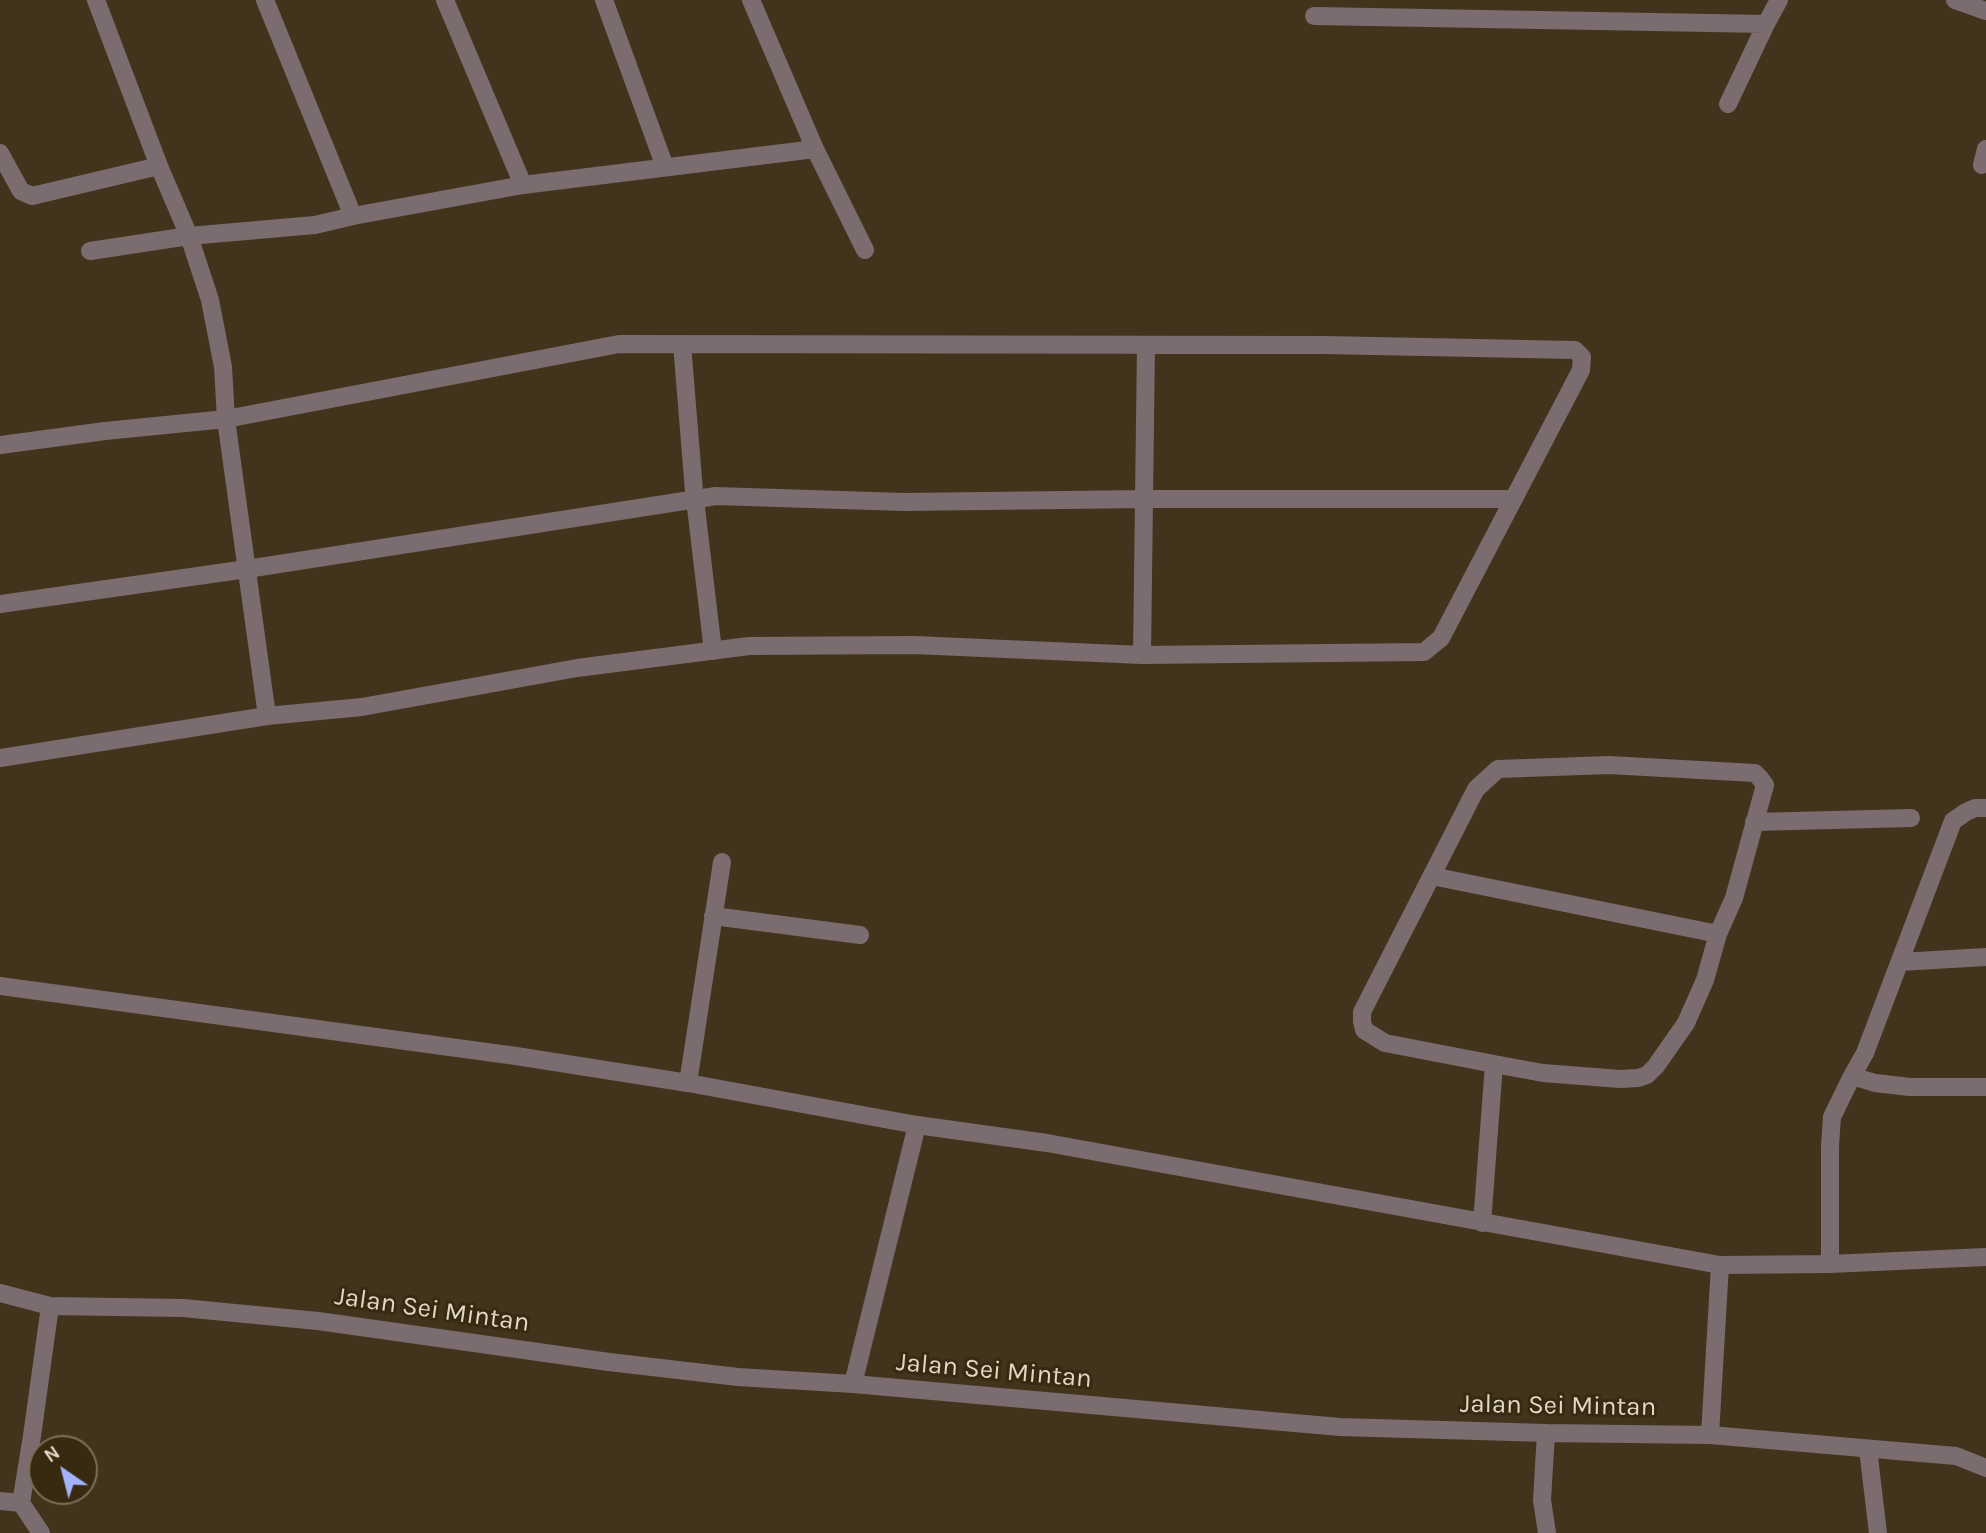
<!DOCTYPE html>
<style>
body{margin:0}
#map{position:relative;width:1986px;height:1533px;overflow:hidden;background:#42341c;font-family:Karla,sans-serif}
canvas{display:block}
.north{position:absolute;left:28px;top:1435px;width:70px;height:70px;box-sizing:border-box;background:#382a11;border:2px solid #7b6f5a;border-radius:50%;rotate:325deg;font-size:19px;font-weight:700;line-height:28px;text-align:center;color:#dfd7c8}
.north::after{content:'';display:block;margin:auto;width:24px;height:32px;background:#a4b2fc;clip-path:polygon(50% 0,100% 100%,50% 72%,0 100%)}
</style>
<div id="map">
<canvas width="1986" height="1533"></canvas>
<div class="north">N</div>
</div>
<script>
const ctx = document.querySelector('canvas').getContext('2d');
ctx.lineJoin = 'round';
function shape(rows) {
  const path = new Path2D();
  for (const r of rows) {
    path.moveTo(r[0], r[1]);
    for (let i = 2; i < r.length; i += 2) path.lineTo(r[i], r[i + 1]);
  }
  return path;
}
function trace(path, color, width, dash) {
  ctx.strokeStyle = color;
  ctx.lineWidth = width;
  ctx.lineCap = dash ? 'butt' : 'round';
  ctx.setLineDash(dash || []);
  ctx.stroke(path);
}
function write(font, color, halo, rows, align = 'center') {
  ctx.font = font + ' Karla,sans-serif';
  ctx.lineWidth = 6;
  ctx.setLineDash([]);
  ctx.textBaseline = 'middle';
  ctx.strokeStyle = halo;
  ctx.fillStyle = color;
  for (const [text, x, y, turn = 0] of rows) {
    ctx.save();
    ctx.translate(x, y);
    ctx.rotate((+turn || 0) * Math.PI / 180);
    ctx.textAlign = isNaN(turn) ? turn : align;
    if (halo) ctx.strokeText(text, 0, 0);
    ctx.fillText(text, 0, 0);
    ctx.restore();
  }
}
const minor = shape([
 [96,0,159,166,189,236,210,300,223,367,226,419,267,716],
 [265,0,353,216],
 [445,0,523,185],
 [604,0,665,167],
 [751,0,815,149,865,250],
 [1955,0,1986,11],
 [1314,16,1766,24,1779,0],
 [1728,104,1766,24],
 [0,153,21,191,32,196,159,166],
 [1982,165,1986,149],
 [90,251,189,236,315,225,353,216,523,185,815,149],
 [682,344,694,491,713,651],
 [0,445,105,431,226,419,619,344,1324,345,1575,350,1582,357,1581,370,1441,638,1424,652,1142,655,914,645,749,646,577,668,362,707,267,716,0,758],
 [0,604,247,569,716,496,904,502,1144,499,1514,499],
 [1142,655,1146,345],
 [1986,808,1975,808,1966,812,1953,821,1865,1053,1852,1076,1875,1083,1910,1087,1986,1087],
 [1754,822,1911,818],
 [1432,876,1718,934],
 [713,916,860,935],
 [1900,962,1986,957],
 [0,986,516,1056,688,1083,917,1125,1047,1143,1720,1265,1830,1264,1986,1257],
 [688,1083,722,862],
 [1482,1223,1494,1064,1385,1043,1364,1030,1362,1021,1362,1012,1476,789,1498,769,1609,765,1755,773,1759,777,1765,785,1734,898,1718,934,1705,980,1686,1023,1656,1066,1647,1075,1638,1078,1620,1079,1543,1073,1494,1064],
 [1830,1264,1830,1146,1832,1117,1852,1076],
 [0,1293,50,1306,183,1308,318,1321,609,1362,738,1377,853,1384,1340,1427,1546,1433,1710,1435,1956,1456,1986,1468],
 [853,1384,917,1125],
 [1546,1433,1542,1500,1547,1533],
 [1710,1435,1720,1265],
 [1868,1449,1878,1533],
 [0,1501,21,1503],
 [21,1503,32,1436,50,1306],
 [21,1503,41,1533]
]);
const streetNames = [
 ["Jalan Sei Mintan",432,1310,8],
 ["Jalan Sei Mintan",994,1371,5],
 ["Jalan Sei Mintan",1558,1406,1]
];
trace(minor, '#7b6c6f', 18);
write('26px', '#dfd7c8', '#382a11', streetNames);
</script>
